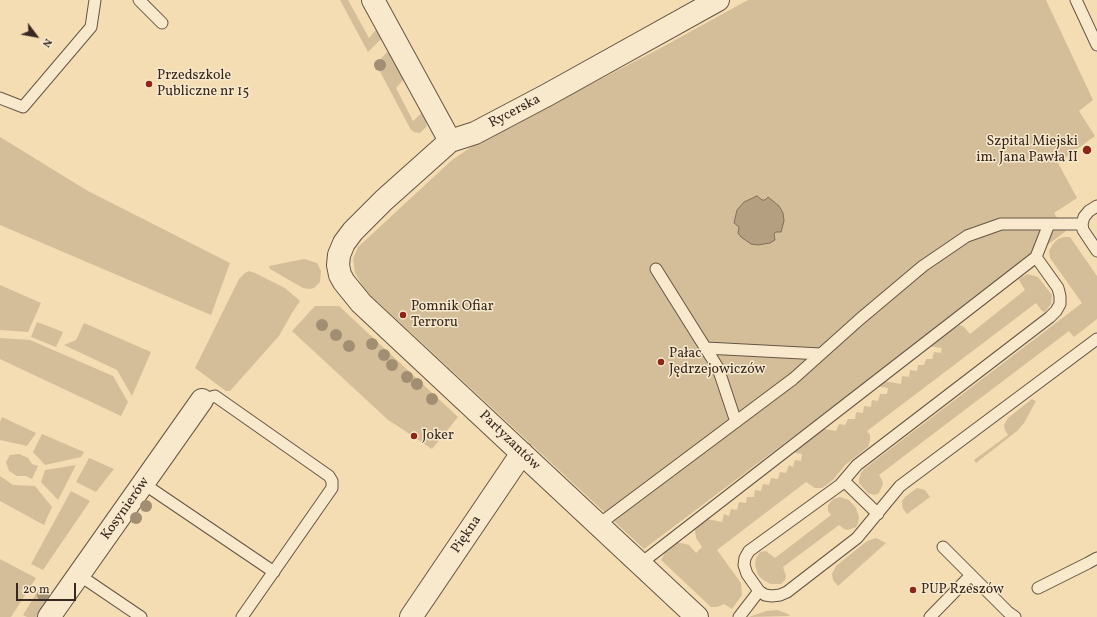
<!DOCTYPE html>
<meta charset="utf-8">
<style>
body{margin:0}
#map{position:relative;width:1097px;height:617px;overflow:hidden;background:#f4ddb2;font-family:Vollkorn,serif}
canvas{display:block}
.north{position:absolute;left:16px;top:16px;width:40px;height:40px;-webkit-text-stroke:3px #f8e9cd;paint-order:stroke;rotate:122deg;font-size:11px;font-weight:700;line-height:16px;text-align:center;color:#372820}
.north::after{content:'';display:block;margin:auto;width:14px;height:18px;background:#372820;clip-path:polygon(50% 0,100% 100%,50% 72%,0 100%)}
.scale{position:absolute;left:16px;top:583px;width:60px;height:18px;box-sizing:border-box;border:2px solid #372820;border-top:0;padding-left:5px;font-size:12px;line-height:14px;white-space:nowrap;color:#372820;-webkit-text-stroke:3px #f8e9cd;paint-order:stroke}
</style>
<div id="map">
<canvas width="1097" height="617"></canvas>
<div class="north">N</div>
<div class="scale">20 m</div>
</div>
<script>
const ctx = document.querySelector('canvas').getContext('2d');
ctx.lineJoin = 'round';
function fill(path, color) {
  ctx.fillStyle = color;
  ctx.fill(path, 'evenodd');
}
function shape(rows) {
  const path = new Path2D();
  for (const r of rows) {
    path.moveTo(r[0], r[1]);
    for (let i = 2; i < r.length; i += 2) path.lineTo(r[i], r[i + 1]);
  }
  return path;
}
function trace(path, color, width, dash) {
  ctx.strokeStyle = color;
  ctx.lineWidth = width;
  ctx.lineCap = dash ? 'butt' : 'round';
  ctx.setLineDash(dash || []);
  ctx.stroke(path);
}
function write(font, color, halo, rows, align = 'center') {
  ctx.font = font + ' Vollkorn,serif';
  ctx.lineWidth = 3;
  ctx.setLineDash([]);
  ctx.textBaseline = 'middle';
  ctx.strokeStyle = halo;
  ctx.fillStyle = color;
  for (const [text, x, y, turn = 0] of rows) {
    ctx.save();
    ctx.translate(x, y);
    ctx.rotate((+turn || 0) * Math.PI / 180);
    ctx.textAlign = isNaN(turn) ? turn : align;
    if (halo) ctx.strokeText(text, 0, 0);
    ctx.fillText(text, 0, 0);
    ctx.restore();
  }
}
const green = shape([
 [340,0,348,0,369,38,378,27,383,37,368,52],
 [748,0,1046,0,1093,100,1079,111,1095,136,1058,163,1077,198,1054,213,1066,231,644,549,365,290,355,273,353,259,358,247,452,160,477,143,657,50],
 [390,49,405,78,396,88,413,121,423,112,425,117,427,126,420,133,414,132,411,130,376,64],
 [0,137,88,191,230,263,211,315,0,225],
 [1064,237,1070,237,1097,276,1097,319,1074,337,1069,331,879,475,882,480,883,484,880,491,878,494,874,495,868,493,859,483,859,479,861,473,864,469,1082,303,1050,258,1049,251,1053,244,1058,239],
 [304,259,317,263,321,271,320,282,314,288,310,289,303,288,270,269,269,266],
 [249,271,255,273,285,288,300,301,292,313,279,336,230,391,226,391,195,368,239,279,245,273],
 [1028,274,1038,277,1052,295,1051,304,1045,312,1042,311,1036,303,867,431,870,435,870,440,868,447,845,465,833,480,822,488,815,488,806,482,717,550,741,583,742,595,732,609,724,604,717,607,711,607,661,560,666,551,676,543,681,543,689,545,696,553,702,547,696,538,695,531,696,525,707,519,722,522,724,514,729,516,731,509,737,510,739,502,746,503,747,497,754,497,755,490,761,491,763,484,769,485,771,478,778,479,780,472,786,473,789,465,793,467,795,460,801,461,802,454,791,452,820,428,836,431,839,424,845,425,848,419,855,419,856,412,863,413,864,406,871,407,872,400,878,401,880,394,887,394,888,388,875,386,883,381,901,384,902,376,909,377,910,370,917,371,918,365,924,365,926,359,932,359,934,352,941,353,942,348,928,346,942,335,960,325,964,327,970,334,1025,290,1019,280,1020,278],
 [0,285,41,303,28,332,0,330],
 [315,306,339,306,458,417,432,449,387,419,292,331],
 [37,322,63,332,56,347,31,337],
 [84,323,151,352,132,396,117,370,64,345,76,340],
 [0,338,30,340,113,376,128,402,121,416,0,359],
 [1032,399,1036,401,1024,423,1017,431,976,463,974,460,1008,435,1005,430,1004,425,1008,418],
 [2,417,36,433,27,446,0,440,0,422],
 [42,434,84,452,81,457,45,465,33,452],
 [19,454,28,458,32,464,38,466,32,479,26,476,17,476,9,471,6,462,10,455],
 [89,458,114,469,96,492,76,482],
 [76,465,58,500,41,482,45,470],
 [0,476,13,485,35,486,52,507,44,525,0,501],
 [917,488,925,490,930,497,907,514,903,509,902,501,905,497],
 [71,491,90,501,43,570,31,564],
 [840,497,849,500,856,508,859,517,858,523,856,527,848,530,844,529,839,525,783,567,786,576,785,580,781,584,771,584,763,580,758,575,755,565,756,558,760,552,766,551,775,558,831,515,828,511,828,505,833,499],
 [876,538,886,543,838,586,833,580,832,574,836,566,867,541],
 [0,559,36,578,11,617,0,617],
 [41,586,53,594,38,617,27,617,23,615],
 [777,610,788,614,790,616,749,617,766,611]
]);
const water = shape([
 [757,196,762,200,765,200,768,197,779,206,783,213,784,221,781,232,776,232,774,234,775,240,770,243,758,245,751,244,741,237,738,233,739,227,734,223,737,210,744,202,757,196]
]);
const lane = shape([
 [139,0,162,23],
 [1076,0,1097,45],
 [0,98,23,107,91,27,95,0],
 [1097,206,1089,211,1084,217,1082,224,1083,230,1097,251],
 [656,269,718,368,736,422],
 [706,348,821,354],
 [202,400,215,396,329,476,332,481,332,488,242,617],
 [844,481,878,514],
 [144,484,274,572],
 [598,525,793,379,860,319,923,266,967,236,1001,224,1049,224],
 [943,547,1008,612,1015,617],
 [640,564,1036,257,1049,224,1082,224],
 [79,575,141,617],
 [1038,588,1088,563,1097,558],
 [759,591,747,574,744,565,745,558,749,551,840,485,857,465,1050,317,1056,311,1060,304,1060,296,1058,288,1036,257],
 [739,617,759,591,765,595,772,596,780,595,787,592,857,538,900,486,1097,339],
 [930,617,971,575]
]);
const street = shape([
 [373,0,450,141],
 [49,617,202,400],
 [411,617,522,453],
 [697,617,361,303,344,282,340,275,338,265,339,255,344,243,353,231,384,200,450,141,475,133,547,95,718,0]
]);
const trees = [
 [380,65],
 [322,325],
 [336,335],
 [372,344],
 [349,346],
 [384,355],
 [392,365],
 [407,377],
 [417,384],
 [432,399],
 [146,506],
 [136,518],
 [43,595]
];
const markers = [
 [149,84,4,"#8f2418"],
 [1087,150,5,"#8f2418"],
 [403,315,4,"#8f2418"],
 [661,362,4,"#8f2418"],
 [414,436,4,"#8f2418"],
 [913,590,4,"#8f2418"]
];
const poiNames = [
 ["Przedszkole",157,76],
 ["Publiczne nr 15",157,92],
 ["Szpital Miejski",1078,142,"right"],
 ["im. Jana Pawła II",1078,158,"right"],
 ["Pomnik Ofiar",411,307],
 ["Terroru",411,323],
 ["Pałac",669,354],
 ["Jędrzejowiczów",669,370],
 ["Joker",422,436],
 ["PUP Rzeszów",921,590]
];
const streetNames = [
 ["Rycerska",515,112,-28],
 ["Partyzantów",509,441,44],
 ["Kosynierów",126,509,-55],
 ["Piękna",467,535,-56]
];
fill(green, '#d4be99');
fill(water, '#b49f80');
trace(water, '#826f5a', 1);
trace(lane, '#654', 13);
trace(street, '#654', 24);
trace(lane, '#f8e9cd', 11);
trace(street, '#f8e9cd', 22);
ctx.fillStyle = '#a28e72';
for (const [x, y] of trees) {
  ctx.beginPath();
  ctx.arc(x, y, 6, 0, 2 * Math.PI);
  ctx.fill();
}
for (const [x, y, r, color] of markers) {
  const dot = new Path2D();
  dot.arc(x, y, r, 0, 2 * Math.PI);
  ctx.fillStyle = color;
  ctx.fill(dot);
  trace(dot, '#f8e9cd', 1.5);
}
write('14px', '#372820', '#f8e9cd', poiNames, 'left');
write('14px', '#372820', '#f8e9cd', streetNames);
</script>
